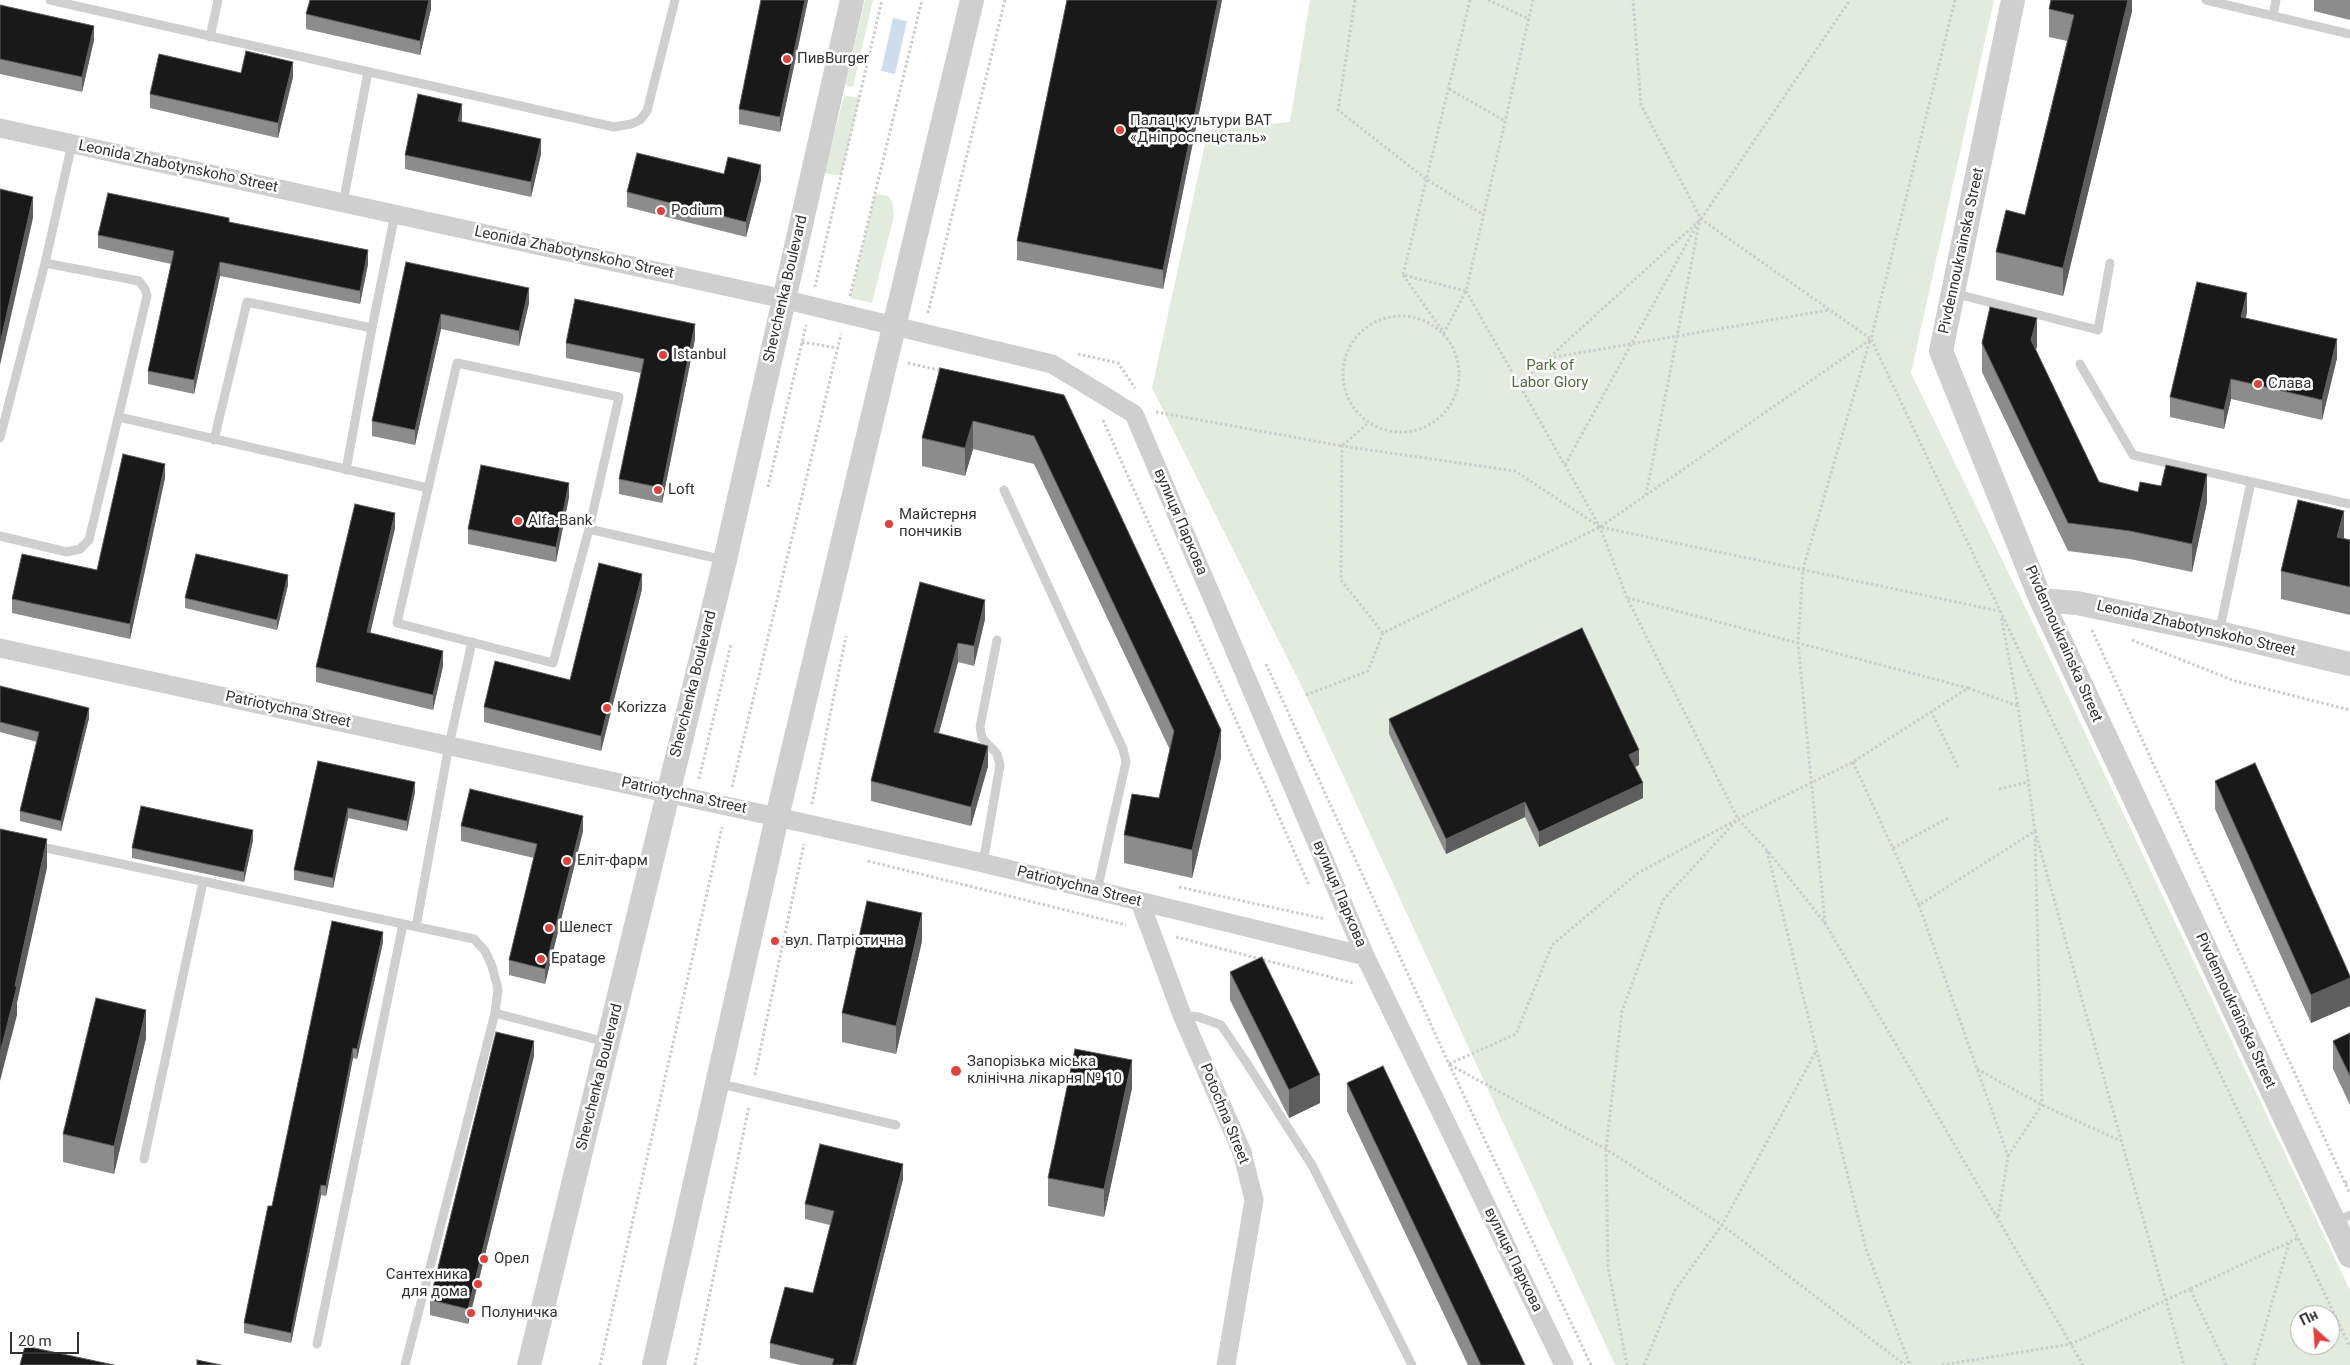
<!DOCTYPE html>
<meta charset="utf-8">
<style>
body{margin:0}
#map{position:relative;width:2350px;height:1365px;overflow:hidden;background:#fff;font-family:Roboto,sans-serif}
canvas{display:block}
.north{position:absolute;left:2290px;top:1305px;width:50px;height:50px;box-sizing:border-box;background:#fff;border:1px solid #adadad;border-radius:50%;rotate:334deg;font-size:14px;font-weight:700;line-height:20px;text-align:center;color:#323232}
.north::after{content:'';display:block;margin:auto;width:18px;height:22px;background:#e2403b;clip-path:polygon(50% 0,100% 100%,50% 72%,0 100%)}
.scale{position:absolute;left:10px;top:1332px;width:69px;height:22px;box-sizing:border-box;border:2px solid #323232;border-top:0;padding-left:6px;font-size:15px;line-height:18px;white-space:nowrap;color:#323232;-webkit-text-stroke:4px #fff;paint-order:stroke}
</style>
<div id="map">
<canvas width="2350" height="1365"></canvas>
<div class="north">Пн</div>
<div class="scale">20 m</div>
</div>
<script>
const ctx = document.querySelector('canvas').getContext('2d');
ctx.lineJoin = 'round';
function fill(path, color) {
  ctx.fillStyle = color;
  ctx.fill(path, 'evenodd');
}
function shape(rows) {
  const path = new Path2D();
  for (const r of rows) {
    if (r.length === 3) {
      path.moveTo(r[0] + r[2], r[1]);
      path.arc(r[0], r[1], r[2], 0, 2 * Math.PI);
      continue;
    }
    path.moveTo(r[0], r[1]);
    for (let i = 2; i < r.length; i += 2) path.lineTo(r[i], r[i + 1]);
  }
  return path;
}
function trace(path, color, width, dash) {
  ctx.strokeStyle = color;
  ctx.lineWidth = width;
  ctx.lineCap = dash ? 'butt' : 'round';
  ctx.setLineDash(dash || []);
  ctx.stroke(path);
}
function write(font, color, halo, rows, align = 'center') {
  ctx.font = font + ' Roboto,sans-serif';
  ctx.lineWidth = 5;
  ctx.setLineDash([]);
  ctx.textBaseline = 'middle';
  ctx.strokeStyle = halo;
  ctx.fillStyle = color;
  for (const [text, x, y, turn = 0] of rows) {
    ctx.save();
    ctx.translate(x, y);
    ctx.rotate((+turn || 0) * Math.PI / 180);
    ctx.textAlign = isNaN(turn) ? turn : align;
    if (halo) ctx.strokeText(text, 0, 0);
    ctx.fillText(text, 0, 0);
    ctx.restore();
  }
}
const green = shape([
 [865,0,873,0,853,87,845,85],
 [1310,0,1994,0,1911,373,2031,619,2350,1290,2350,1365,1615,1365,1306,695,1152,388,1208,130,1290,122],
 [2300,1315,2330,1315,2330,1345,2300,1345],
 [844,96,860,97,841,176,824,173],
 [875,194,888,196,892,201,894,216,872,303,850,298]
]);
const water = shape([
 [893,18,907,21,895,74,881,71]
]);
const path = shape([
 [1355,0,1338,110,1426,179,1484,215],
 [1470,0,1403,275,1466,291,1533,0],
 [1488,0,1529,19],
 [1955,0,1871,339,2350,1347],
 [1449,89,1505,121],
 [1403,275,1444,333,1466,291],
 [815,287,882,0],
 [1466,291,1600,527,1627,598,1738,819,1767,850,1825,923,2083,1365],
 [850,296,922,0],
 [928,313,1005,0],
 [1401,374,58],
 [802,342,838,348],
 [1078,354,1118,363,1135,388],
 [1549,358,1829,310],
 [908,363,943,371],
 [1520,384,1701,219,1850,0],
 [1156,412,1342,446,1368,423],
 [1103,420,1309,885],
 [1565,465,1699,221],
 [768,487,806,325],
 [1646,495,1700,219],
 [2092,630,2350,1194],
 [1383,633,1341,580,1342,446,1515,471,1600,527,1999,611],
 [2132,640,2235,681,2350,710],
 [1266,664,1449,1064,1591,1365],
 [1968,688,2018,706,2001,616],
 [1306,695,1368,671,1383,633,1600,527,1871,339,1701,219,1641,105,1633,0],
 [1931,711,1959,769],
 [1853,762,1919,905,2035,831,2018,706],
 [699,779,731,644],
 [732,787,841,334],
 [1999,789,2028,782],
 [812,804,846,636],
 [2035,831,2184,1365],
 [1893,848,1950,817],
 [1767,851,1866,1249,1910,1365],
 [868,861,1126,925],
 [1179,887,1325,919],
 [1919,905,2008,1156,1998,1218],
 [1825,923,1798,643,1803,569,1870,340],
 [1176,937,1353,983],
 [1449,1064,1516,1034,1552,945,1638,873,1738,819,1853,762,1968,688,1628,598],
 [1450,1065,1606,1149,1722,1225,1905,1365],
 [1977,1069,2042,1105,2121,1141],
 [755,1075,804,844],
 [2008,1156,2042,1105,2035,836],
 [2345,1183,2350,1180],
 [600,1365,722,827],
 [695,1365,749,1106],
 [1627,1365,1608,1267,1606,1149,1622,1011,1663,900,1736,821],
 [1644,1365,1675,1290,1722,1225,1816,1051],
 [1942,1365,2071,1344,2190,1289],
 [2226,1365,2190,1289,2298,1238],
 [2254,1365,2289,1243]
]);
const service = shape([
 [50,0,614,127,631,124,640,120,647,111,675,0],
 [2206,0,2350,34],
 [2273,16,2276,0],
 [210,37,218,0],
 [343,203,368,72],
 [45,263,72,144],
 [1953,293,2098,330,2110,263],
 [457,363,619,397,589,529,553,663,397,623,457,363],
 [2080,364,2133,455,2350,504],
 [119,417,428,488],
 [0,438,45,263,139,281,145,289,147,296,89,540,80,549,67,552,0,536],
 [214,440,247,302,372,328,395,214],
 [346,470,372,328],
 [1004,490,1123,749,1126,762,1097,891],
 [589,529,724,560],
 [2219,633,2251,482],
 [37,846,474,939,485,951,492,966,498,989,495,1013,405,1365],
 [983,863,1000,765,997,754,982,738,980,727,997,640],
 [416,927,449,745,472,642],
 [495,1013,606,1042],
 [1182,1015,1199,1017,1221,1025,1246,1062,1313,1167,1412,1365],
 [717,1083,896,1125],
 [144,1159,203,882],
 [2335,1222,2350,1215],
 [317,1344,403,924]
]);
const minor = shape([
 [0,128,770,296,1052,364,1134,414,1365,956,1564,1365],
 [0,648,777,817,983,863,1365,956],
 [1140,902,1182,1015,1242,1152,1254,1200,1226,1365]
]);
const tertiary = shape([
 [2013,0,1941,351,2041,600,2350,1256],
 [2041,600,2077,603,2219,633,2350,664],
 [529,1365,725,560,852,0],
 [654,1365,777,817,972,0]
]);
const wall = shape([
 [431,0,431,9,420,55,306,29,306,14],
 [808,0,780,132,739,124,739,109],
 [1067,0,1222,0,1163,289,1017,260,1017,241],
 [2132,0,2132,11,2063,296,1996,280,1996,252,2025,215,2067,41,2049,37,2049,9],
 [2314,0,2350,0,2350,20,2314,11],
 [0,5,94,40,82,92,0,74],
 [293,77,278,138,150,108,150,94],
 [462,119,461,122,541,154,531,197,405,169,405,155],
 [724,174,761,180,746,237,627,207,627,192],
 [229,222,368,264,360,304,220,276,194,394,148,384,148,371,171,264,98,248,98,235],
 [406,262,529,303,519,346,441,329,415,445,372,436,372,421],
 [2247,313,2245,318,2337,358,2322,420,2231,399,2224,429,2170,417,2170,397],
 [695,339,662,503,619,494,619,479,641,373,566,358,566,343],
 [1982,343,2037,346,2036,350,2099,482,2138,492,2207,502,2192,572,2130,559,2068,551,1982,372],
 [940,368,1064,395,1221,758,1192,878,1124,863,1124,835,1159,798,1170,750,1034,464,973,449,965,476,922,466,922,438],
 [165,478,130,639,12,613,12,599,97,570],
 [569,497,556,562,468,544,468,529],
 [395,528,370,633,443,666,433,710,316,682,316,667],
 [2344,539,2350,540,2350,615,2281,599,2281,571],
 [920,582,985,619,974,666,958,662,939,733,988,766,971,826,871,801,871,781],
 [288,585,277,630,185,608,185,598],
 [642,589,601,751,484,722,484,707,570,680],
 [0,686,89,718,61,831,20,821,20,811,37,742,0,732],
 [1389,719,1639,765,1635,767,1643,798,1539,847,1525,817,1446,854,1389,734],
 [318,761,415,792,407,831,348,818,333,888,294,880,294,870],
 [2215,781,2350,976,2350,1006,2311,1023,2215,809],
 [461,826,583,831,545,984,509,975,509,960,534,858,461,841],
 [253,840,244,882,132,858,132,848],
 [922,941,896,1054,842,1042,842,1013],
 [383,942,357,1059,353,1058,326,1196,321,1195,291,1343,244,1333,244,1323,272,1206],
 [1230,972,1320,1103,1289,1118,1230,1000],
 [2350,1033,2350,1105,2333,1069,2333,1041],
 [146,1038,114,1174,63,1162,63,1134],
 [534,1056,468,1324,430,1315,430,1300],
 [1347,1083,1525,1365,1468,1365,1347,1111],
 [1132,1088,1104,1217,1048,1206,1048,1178],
 [903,1179,856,1365,800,1365,770,1358,770,1343,813,1293,830,1225,805,1219,805,1204]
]);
const shadedWall = shape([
 [429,0,431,0,431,9,420,55,420,41],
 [805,0,808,0,780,132,780,117],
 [1218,0,1222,0,1163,289,1163,270],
 [2128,0,2132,0,2132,11,2063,296,2063,268],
 [94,26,94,40,82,92,82,77],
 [293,62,293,77,278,138,278,123],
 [462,104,462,119,458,136,458,121],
 [541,139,541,154,531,197,531,182],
 [761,165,761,180,746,237,746,222],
 [33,197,33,218,0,365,0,344],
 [368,250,368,264,360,304,360,291],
 [220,262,220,276,194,394,194,380],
 [529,288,529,303,519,346,519,331],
 [2247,293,2247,313,2241,336,2241,317],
 [441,314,441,329,415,445,415,430],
 [2037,318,2037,346,2031,368,2031,340],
 [695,324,695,339,662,503,662,488],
 [2337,339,2337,358,2322,420,2322,400],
 [2231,379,2231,399,2224,429,2224,410],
 [973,421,973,449,965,476,965,448],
 [165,464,165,478,130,639,130,624],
 [2207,474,2207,502,2192,572,2192,544],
 [569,483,569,497,556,562,556,547],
 [2344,511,2344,539,2337,537],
 [395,513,395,528,367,647,367,632],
 [642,574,642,589,601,751,601,736],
 [288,575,288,585,277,630,277,620],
 [985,600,985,619,974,666,974,646],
 [958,643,958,662,934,751,934,732],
 [443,651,443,666,433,710,433,695],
 [89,708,89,718,61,831,61,821],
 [1221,730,1221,758,1192,878,1192,850],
 [988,746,988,766,971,826,971,807],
 [1639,750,1639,765,1629,770,1629,755],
 [415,782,415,792,407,831,407,821],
 [1643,783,1643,798,1539,847,1539,832],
 [1525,802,1525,817,1446,854,1446,839],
 [348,808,348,818,333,888,333,878],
 [583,816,583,831,545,984,545,969],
 [253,830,253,840,244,882,244,872],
 [47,839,47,868,17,1003,17,1015,0,1081,0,1053],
 [922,913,922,941,896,1054,896,1026],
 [383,932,383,942,357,1059,357,1049],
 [2350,978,2350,1006,2311,1023,2311,995],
 [146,1010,146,1038,114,1174,114,1146],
 [534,1041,534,1056,468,1324,468,1309],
 [353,1048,353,1058,326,1196,326,1186],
 [1132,1060,1132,1088,1104,1217,1104,1189],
 [1320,1075,1320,1103,1289,1118,1289,1090],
 [903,1164,903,1179,856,1365,853,1365],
 [321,1185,321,1195,291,1343,291,1333]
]);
const building = shape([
 [310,0,429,0,420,41,306,14,310,0],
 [761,0,805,0,780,117,739,109,761,0],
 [1067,0,1218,0,1163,270,1017,241,1067,0],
 [2051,0,2128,0,2063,268,1996,252,2006,210,2025,215,2074,15,2049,9,2051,0],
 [0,5,94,26,82,77,0,59,0,5],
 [246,51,293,62,278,123,150,94,159,54,241,73,246,51],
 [418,94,462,104,458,121,541,139,531,182,405,155,418,94],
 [637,153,724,174,728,157,761,165,746,222,627,192,637,153],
 [0,189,33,197,0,344,0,189],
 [108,193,229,218,229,222,368,250,360,291,220,262,194,380,148,371,174,251,98,235,108,193],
 [406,262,529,288,519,331,441,314,415,430,372,421,406,262],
 [2197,282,2247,293,2241,317,2337,339,2322,400,2231,379,2224,410,2170,397,2197,282],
 [575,299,695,324,662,488,619,479,644,359,566,343,575,299],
 [1990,307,2037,318,2031,340,2099,482,2138,492,2140,482,2161,486,2166,465,2207,474,2192,544,2130,531,2068,523,1982,343,1990,307],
 [940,368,1064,395,1221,730,1192,850,1124,835,1132,794,1159,798,1174,731,1034,436,973,421,965,448,922,438,940,368],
 [123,454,165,464,130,624,12,599,22,554,97,570,123,454],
 [481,465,569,483,556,547,468,529,481,465],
 [2298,500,2344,511,2337,537,2350,540,2350,587,2281,571,2298,500],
 [355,504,395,513,367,632,443,651,433,695,316,667,355,504],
 [196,554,288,575,277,620,185,598,196,554],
 [599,563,642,574,601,736,484,707,495,661,570,680,599,563],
 [920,582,985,600,974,646,958,643,934,732,988,746,971,807,871,781,920,582],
 [1582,628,1639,750,1629,755,1643,783,1539,832,1525,802,1446,839,1389,719,1582,628],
 [0,686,89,708,61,821,20,811,39,732,0,722,0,686],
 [318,761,415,782,407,821,348,808,333,878,294,870,318,761],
 [2255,763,2350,976,2350,978,2311,995,2215,781,2255,763],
 [470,789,583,816,545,969,509,960,537,844,461,826,470,789],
 [141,806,253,830,244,872,132,848,141,806],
 [0,829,47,839,15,986,17,986,0,1053,0,829],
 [867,901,922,913,896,1026,842,1013,867,901],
 [332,921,383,932,357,1049,353,1048,326,1186,321,1185,291,1333,244,1323,268,1206,272,1206,332,921],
 [1262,957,1320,1075,1289,1090,1230,972,1262,957],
 [96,998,146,1010,114,1146,63,1134,96,998],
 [496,1032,534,1041,468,1309,430,1300,496,1032],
 [2350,1033,2350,1076,2333,1041,2350,1033],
 [1075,1049,1132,1060,1104,1189,1048,1178,1075,1049],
 [1383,1066,1525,1365,1481,1365,1347,1083,1383,1066],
 [820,1144,903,1164,853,1365,832,1365,834,1359,770,1343,785,1287,813,1293,834,1211,805,1204,820,1144],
 [25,1346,114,1365,20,1365,25,1346],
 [197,1360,221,1365,197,1365,197,1360]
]);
const markers = [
 [787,59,5,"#e2403b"],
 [1120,130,5,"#e2403b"],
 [661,211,5,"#e2403b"],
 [663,355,5,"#e2403b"],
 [2258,384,5,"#e2403b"],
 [658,490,5,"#e2403b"],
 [518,521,5,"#e2403b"],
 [889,524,5,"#e2403b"],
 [607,708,5,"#e2403b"],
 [567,861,5,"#e2403b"],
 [549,928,5,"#e2403b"],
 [775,941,5,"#e2403b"],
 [541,959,5,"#e2403b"],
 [956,1071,6,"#e2403b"],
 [484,1259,5,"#e2403b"],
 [478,1284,5,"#e2403b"],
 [471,1313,5,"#e2403b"]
];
const poiNames = [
 ["ПивBurger",797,59],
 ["Палац культури ВАТ",1130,121],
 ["«Дніпроспецсталь»",1130,138],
 ["Podium",671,211],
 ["Istanbul",673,355],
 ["Слава",2268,384],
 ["Loft",668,490],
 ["Майстерня",899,515],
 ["пончиків",899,532],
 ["Alfa-Bank",528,521],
 ["Korizza",617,708],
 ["Еліт-фарм",577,861],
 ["Шелест",559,928],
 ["вул. Патріотична",785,941],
 ["Epatage",551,959],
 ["Запорізька міська",967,1062],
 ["клінічна лікарня № 10",967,1079],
 ["Орел",494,1259],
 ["Сантехника",468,1275,"right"],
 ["для дома",468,1292,"right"],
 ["Полуничка",481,1313]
];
const streetNames = [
 ["Leonida Zhabotynskoho Street",178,167,12],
 ["Pivdennoukrainska Street",1962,251,-78],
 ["Leonida Zhabotynskoho Street",574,253,12],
 ["Shevchenka Boulevard",786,289,-77],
 ["вулиця Паркова",1180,522,67],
 ["Leonida Zhabotynskoho Street",2196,629,13],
 ["Pivdennoukrainska Street",2063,644,66],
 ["Shevchenka Boulevard",694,684,-76],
 ["Patriotychna Street",288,710,12],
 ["Patriotychna Street",684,796,12],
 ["Patriotychna Street",1079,887,14],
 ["вулиця Паркова",1339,894,67],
 ["Pivdennoukrainska Street",2235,1011,65],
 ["Shevchenka Boulevard",600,1077,-76],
 ["Potochna Street",1224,1114,68],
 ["вулиця Паркова",1513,1260,64]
];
const parkNames = [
 ["Park of",1550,366],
 ["Labor Glory",1550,383]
];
fill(green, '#e3ebde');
fill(water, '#cedded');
trace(path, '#ccc', 3, [2.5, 2.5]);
trace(service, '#cfcfcf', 9);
trace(minor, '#cfcfcf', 19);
trace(tertiary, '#cfcfcf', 24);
fill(wall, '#8c8c8c');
fill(shadedWall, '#5e5e5e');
fill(building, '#191919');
trace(building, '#5e5e5e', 1);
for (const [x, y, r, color] of markers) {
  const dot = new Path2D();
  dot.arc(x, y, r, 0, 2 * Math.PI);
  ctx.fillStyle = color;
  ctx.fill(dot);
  trace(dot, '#fff', 2);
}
write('15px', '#323232', '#fff', poiNames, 'left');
write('15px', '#323232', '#fff', streetNames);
write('15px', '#506d3f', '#fff', parkNames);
</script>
